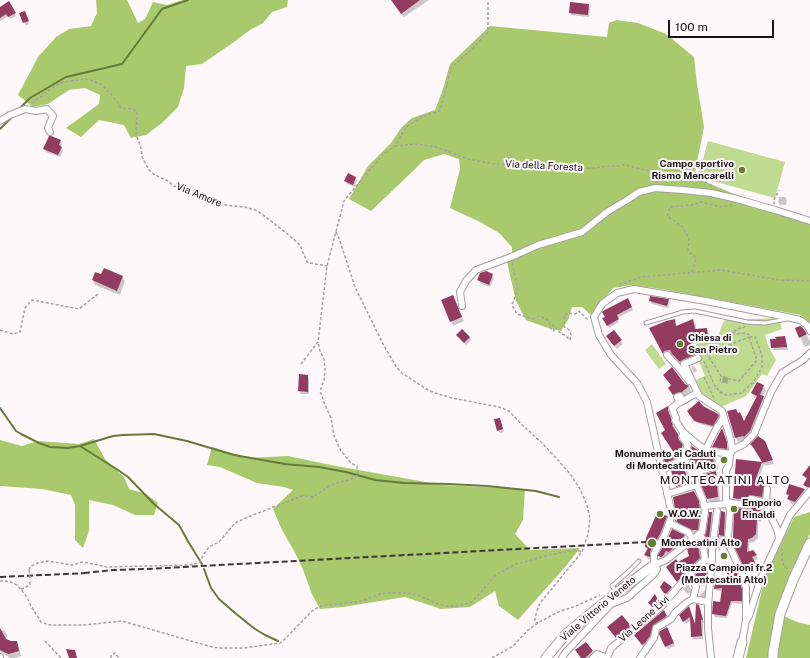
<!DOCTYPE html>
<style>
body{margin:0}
#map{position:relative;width:810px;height:658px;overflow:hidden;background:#fef8fa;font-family:"Public Sans",sans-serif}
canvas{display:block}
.scale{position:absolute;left:668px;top:20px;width:106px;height:18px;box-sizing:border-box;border:2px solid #181315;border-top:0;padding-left:5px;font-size:12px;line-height:14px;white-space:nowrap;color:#181315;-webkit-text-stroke:3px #fef8fa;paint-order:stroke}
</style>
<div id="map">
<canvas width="810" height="658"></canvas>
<div class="scale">100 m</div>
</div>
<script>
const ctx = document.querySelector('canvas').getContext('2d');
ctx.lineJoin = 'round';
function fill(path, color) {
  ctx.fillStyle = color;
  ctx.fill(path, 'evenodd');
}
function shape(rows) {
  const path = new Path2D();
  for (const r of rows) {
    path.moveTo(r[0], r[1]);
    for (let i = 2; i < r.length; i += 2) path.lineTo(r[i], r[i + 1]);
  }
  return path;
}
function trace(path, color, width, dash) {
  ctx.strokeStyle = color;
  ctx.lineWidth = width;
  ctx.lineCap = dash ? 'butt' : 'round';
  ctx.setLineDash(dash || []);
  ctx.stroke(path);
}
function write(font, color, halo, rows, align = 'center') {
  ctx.font = font + ' "Public Sans",sans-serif';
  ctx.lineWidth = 4;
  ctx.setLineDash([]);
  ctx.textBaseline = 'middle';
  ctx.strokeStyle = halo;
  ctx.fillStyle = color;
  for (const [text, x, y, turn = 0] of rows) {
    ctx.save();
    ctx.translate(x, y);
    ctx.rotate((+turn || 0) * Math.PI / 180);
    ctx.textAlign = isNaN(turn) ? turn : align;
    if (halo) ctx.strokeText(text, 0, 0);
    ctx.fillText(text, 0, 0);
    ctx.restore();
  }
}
const green = shape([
 [708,141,785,162,775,198,698,177],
 [779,318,782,329,765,335,768,345,776,360,767,376,762,374,746,396,721,407,702,393,696,380,705,376,699,361,696,344,709,340,710,343,718,340,720,331,722,325,725,320],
 [652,344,666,364,659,369,645,350]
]);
const forest = shape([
 [96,0,127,0,138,23,145,19,153,2,167,5,183,0,288,0,287,7,272,12,263,23,250,30,234,42,202,64,186,66,184,88,178,107,162,123,146,135,131,138,124,125,99,120,81,137,66,128,99,104,100,95,85,88,69,90,48,104,33,107,18,95,38,57,56,37,69,29,91,26,97,13],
 [617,20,638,23,666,34,694,57,697,84,704,127,694,177,762,206,810,220,810,325,801,315,661,289,632,285,613,288,591,315,582,307,572,307,568,320,561,331,545,327,526,320,516,301,507,262,512,253,512,247,499,233,480,222,450,208,460,169,459,159,444,154,424,160,413,171,371,211,349,199,368,166,391,143,401,128,412,118,435,110,443,89,450,64,490,26,607,37,609,23],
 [94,439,105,459,124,477,129,489,146,494,158,503,154,515,135,515,113,505,89,500,89,531,83,548,75,540,75,505,71,495,42,489,0,486,0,440,22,446,38,441,79,444],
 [212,447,248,458,288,456,331,465,442,485,525,489,523,520,515,534,530,550,580,548,566,566,518,620,499,606,495,591,470,607,441,609,405,597,343,607,320,609,312,594,302,567,293,549,282,530,273,509,293,490,284,487,257,483,220,467,207,465],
 [810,512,810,534,792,569,775,612,797,622,810,625,810,658,746,658,765,577,794,517]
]);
const shadow = shape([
 [395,0,429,0,404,17,396,6],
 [9,3,16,16,10,19,8,16,0,21,0,8],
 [588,5,590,7,589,17,571,15,570,12],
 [21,13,26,15,29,24,26,26],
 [60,141,62,144,60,147,63,150,60,157,46,152,44,149],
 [356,178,357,180,355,187,347,184,345,181],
 [779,197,785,197,787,200,786,205,780,205,778,202],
 [492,275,494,278,490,287,480,283,479,280],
 [102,276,122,277,125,281,120,295,95,285,93,280],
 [453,296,464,321,453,326,451,321],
 [628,299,633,310,617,318,619,322,609,328,604,318],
 [668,300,670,303,668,308,652,304,650,301],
 [693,320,696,325,696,330,706,329,709,334,710,341,691,344,698,359,683,366,676,359,674,354,667,356,666,358,650,329,674,321,677,327],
 [803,329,810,341,810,345,805,347,800,337],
 [613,331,623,344,617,349,609,339],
 [457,335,469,337,471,340,466,345],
 [785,337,786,340,788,350,774,350,772,347],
 [694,366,697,371,694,373,691,367],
 [300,376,308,376,309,379,309,394,301,394,299,391],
 [723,376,727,377,728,378,727,383,723,382,722,381],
 [667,380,685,384,689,387,691,391,684,396,678,397,676,399,672,393,672,386],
 [763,386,766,391,763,396,766,402,752,436,747,440,738,442,736,438,738,414,744,422,757,398,755,398,752,393],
 [703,407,717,414,720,420,714,428,697,423,689,414],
 [667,408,672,421,672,424,679,438,679,442,684,449,680,456,680,459,668,466,665,459,675,453,667,430],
 [500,419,504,432,500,433,498,430],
 [722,430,728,446,728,451,715,449,713,447],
 [766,445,774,464,765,466,764,464,758,482,761,483,765,491,764,500,748,504,736,502,734,498,737,460,764,463,756,451],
 [699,452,714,457,716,461,715,466,705,469,702,465,696,469,689,455],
 [810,467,810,490,806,488,804,485,807,480,804,476],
 [685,471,692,487,679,491,677,486],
 [715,472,718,476,720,502,711,503,708,499],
 [790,486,805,490,807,494,797,506,791,504,788,499,789,497,787,494],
 [696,495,700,506,702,516,699,533,695,533,678,524,677,522,679,523,674,498],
 [760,507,763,511,761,522,758,521,758,538,754,542,749,543,749,553,756,555,758,559,754,561,758,568,748,573,734,543,749,511],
 [722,512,725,513,727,517,726,540,721,539,720,552,718,548],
 [712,513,714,517,710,550,706,535],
 [666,516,669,521,652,561,648,559,645,555,648,550,646,547],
 [672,531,684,536,687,541,684,546,679,544,674,554,662,561,660,556],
 [698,547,701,551,702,563,680,585,670,572,677,563,690,557],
 [706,566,708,569,707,584,702,586,696,575],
 [738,577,743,592,743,604,732,603,727,618,715,617,714,614,721,603,722,591,717,591,715,588,731,582],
 [688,583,692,592,687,594,683,589],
 [671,588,674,592,669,598,664,592],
 [705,590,706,592,705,599,701,598,700,595],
 [655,596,661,607,657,611,652,608,649,603],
 [700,609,704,623,703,623,703,639,693,639,692,636,691,620,686,624,680,615,690,610,696,627],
 [664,612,669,621,655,630,645,649,635,635],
 [608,627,630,627,633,631,619,642],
 [4,630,7,635,6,640,11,642,17,642,19,647,21,656,15,658,11,658,5,655,0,651,0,631],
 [668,631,675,646,668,649,666,646],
 [586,643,594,655,590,658,582,658]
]);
const stream = shape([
 [20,108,30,98,66,77,122,64,162,9,188,0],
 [0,129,12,117],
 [0,408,16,431,21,434,39,443,50,447,68,448,80,446,113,436,123,435,154,434,187,441,234,455,285,464,319,467,346,472,375,480,404,483,449,484,487,486,536,491,559,497],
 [80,446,118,470,128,477,154,504,179,525,189,543,202,564],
 [204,569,211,588,219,599,235,613,255,629,265,635,278,641]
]);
const building = shape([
 [391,0,420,0,401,14],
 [9,1,16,13,8,17,6,14,0,18,0,7],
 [570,2,589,4,588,15,569,13],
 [25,11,29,21,23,23,19,13],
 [49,136,51,136,61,140,59,145,62,147,58,155,43,149],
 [348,173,356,177,353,185,344,181],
 [104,268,123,276,117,291,92,280,95,272,101,274],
 [486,271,493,274,489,285,477,280,480,273],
 [453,295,462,317,450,322,441,300],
 [650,296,669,299,667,306,649,301],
 [628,298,632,307,617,315,619,319,607,326,602,318,605,317,602,312,603,311],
 [675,319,676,326,693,319,695,329,707,328,708,337,689,339,696,354,682,360,680,362,672,354,670,350,664,351,663,354,649,328,666,321],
 [800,326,803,328,807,334,799,338,795,328],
 [462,329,470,337,464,343,456,335],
 [614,330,622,340,614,346,606,336],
 [785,336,787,347,771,348,770,339,776,339,775,337],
 [672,367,685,384,689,386,682,392,676,393,673,395,668,388,671,385,663,375],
 [299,374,308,375,308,392,298,391],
 [757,382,764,385,760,395,764,396,750,431,744,437,743,436,735,438,727,411,736,409,738,413,740,412,744,421,757,396,751,393],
 [699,401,703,406,718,414,719,416,713,426,694,421,687,411],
 [668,406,668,410,671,418,671,421,673,425,672,425,678,434,678,438,683,445,679,453,679,457,665,463,664,459,674,453,661,433,665,430,656,413],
 [500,418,503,429,497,431,494,419],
 [722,428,727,442,727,449,712,447],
 [758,436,765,441,773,460,762,463,762,462,755,481,762,482,762,486,764,486,762,497,750,495,748,496,746,500,733,498,736,459,762,462,753,447,750,444],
 [692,446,699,451,708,455,714,456,713,463,702,466,699,462,693,465,688,455],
 [682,465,690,482,676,487,671,471],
 [810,465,810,487,808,487,803,485,807,478,802,475],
 [716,471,718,497,707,499,698,478,705,474],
 [789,484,805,489,795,502,787,499,789,495,786,494],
 [694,491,699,501,700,512,698,530,692,530,675,521,675,520,677,521,673,497],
 [754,504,761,506,759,519,757,518,756,534,752,538,748,539,747,552,753,550,757,555,752,557,756,564,745,570,733,544,733,537,734,512,734,508,749,509,752,508],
 [658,511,667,516,661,532,650,552,650,557,644,555,648,548,645,547,646,538],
 [721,511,725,512,724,536,719,535,719,548,717,548],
 [709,512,712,512,708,548,705,535,706,533],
 [672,529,685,535,681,543,677,540,672,549,669,552,666,551,663,556,661,557,658,556,658,555,669,536],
 [698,545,700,558,686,571,677,582,666,567,676,559,678,562,689,556,687,549],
 [706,565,707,565,706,581,700,584,695,575],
 [733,565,737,573,742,589,742,601,731,601,726,616,712,614,713,601,720,602,722,588,714,589,715,582,730,581,725,568],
 [664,581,672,587,665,595,660,587],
 [655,594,659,602,653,607,648,603],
 [696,604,699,605,703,620,701,620,702,636,691,637,690,617,683,622,679,615,689,606,695,624],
 [664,610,667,616,653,625,650,636,645,643,642,645,634,635],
 [622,615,631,626,616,638,607,627],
 [667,627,674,643,665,647,659,634,660,631],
 [0,628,6,639,11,641,17,641,19,651,12,653,8,654,0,650],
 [586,642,593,651,585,658,581,658,575,650],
 [66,649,75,650,77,658,69,658]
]);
const path = shape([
 [32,103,55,86,63,82,85,79,91,80,102,85,116,100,121,108,134,109,137,113,136,134,141,148,142,157,149,170,155,175,168,181,174,186,203,194,219,204,233,206,245,207,258,211,290,236,300,245,307,262,310,263,327,266],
 [395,146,415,144,436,147,468,159,494,164,523,164,551,166,579,169,625,165,678,178,702,181,713,186],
 [775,204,773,201,776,196,779,190],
 [336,232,339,238,355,287,384,346,397,368,402,373,426,389,435,393,452,398,499,407,509,411,521,424,542,443,557,459,571,475,580,489,587,505,590,519,588,534,582,552,540,603,535,617,535,622,538,623],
 [512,263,518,289,512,305,517,314,533,319,540,316,549,321,550,328,554,331,553,325,561,334,565,335,570,340,571,334,569,330,563,326,565,321,564,315,568,313,575,314,579,311,588,320],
 [692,272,696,258,688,251,689,239,682,226,667,216,670,207,692,205,701,202,721,207,731,205,732,204],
 [619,285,641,277,721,270,779,280,810,281],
 [0,330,13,334,20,332,25,308,32,300,79,309,98,294],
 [749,337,757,360,739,381,728,379,727,383,720,382,721,376,707,354,749,337],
 [704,361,715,386,720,392,726,395,741,393,753,383,762,367,762,355,755,337,749,337,749,335,746,333,736,334,732,332,738,329,745,327],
 [301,364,318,342,327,266,344,201,383,154,395,146,406,127,423,116,440,111,451,68,473,48,488,32,488,0],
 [704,377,714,398],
 [782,548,782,559,784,566,788,570],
 [29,570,31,566,38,563,47,561,72,565,83,562,107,567,188,565,199,563,204,554,209,547,219,542,235,523,248,517,302,496,313,497,329,486,343,481,349,480,358,475,357,466,351,463,341,451,334,436,331,418,325,405,320,391,324,380,325,370,324,359,320,351,318,342],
 [0,581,4,581,11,582,17,585,27,597,31,606,41,622,50,625,83,625,122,621,212,647,220,648,244,648,280,643,285,639,312,611,321,606,362,601,380,594,389,593,408,593,418,595,438,604,446,606,456,606,472,602,497,574,516,564,553,554,577,550,582,552],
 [21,589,25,588,30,584,30,579],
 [45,641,61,658],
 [111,658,111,655,115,653,119,658],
 [492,658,513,646,527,631,538,623,558,612,576,606,600,595]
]);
const lane = shape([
 [646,323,683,312,695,311,747,322,765,323,787,319],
 [616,591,612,586,627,573,639,561]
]);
const street = shape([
 [0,121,10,115,25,109,36,111,47,109,53,116,48,128,50,132],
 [462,306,460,292,466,281,476,270,511,257,538,245,582,232,607,212,627,200,639,192,655,188,683,190,711,193,737,199,775,210,810,221],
 [667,355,679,368,689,381],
 [698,358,684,364,699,396,722,411,731,441,732,450,731,453],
 [695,394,683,401,680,396,677,397,680,402,672,408,676,418,675,420,683,432,701,447,710,451,730,454,729,465,726,470,726,502],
 [706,449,716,429,724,417],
 [732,450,744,444,754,434,771,392,782,373,803,360,810,353],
 [662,470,684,459],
 [692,476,703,470,714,467],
 [767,489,766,503,770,515,777,529,779,538],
 [667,494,697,485],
 [726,502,746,505,749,505,751,499,766,503],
 [726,504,729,506,730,512,728,537,729,545,741,571,746,588,746,620,742,642],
 [704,506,726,504,726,502],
 [669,523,688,532,693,539],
 [710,561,712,561,712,551,717,511],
 [654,565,654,554,665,534,672,515,647,402,637,383,611,355,599,335,594,317,602,304,617,293,634,289,706,301,782,316,800,320,807,325,810,331],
 [654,565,666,560,702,532,705,512,703,500,683,455,685,452,688,445,682,436,683,434],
 [689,574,692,578,696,587,693,599],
 [746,620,749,616,761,578,790,515,810,491],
 [0,657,0,658],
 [562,658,565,653,611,604,627,598,653,575,656,571,657,569,654,565],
 [593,658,597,654,607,658],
 [607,658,611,648,661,607,689,574,705,560,702,538,699,534],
 [640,658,654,638,656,628,671,619,675,613,686,603,693,599,708,602],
 [711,658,708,628,708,605,712,561]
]);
const secondary = shape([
 [546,658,566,634,615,594,654,565],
 [738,658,742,642],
 [773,658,773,653,780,614,793,580,810,543]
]);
const rail = shape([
 [84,573,114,570,146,569,648,542],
 [0,577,88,573]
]);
const pathBridge = shape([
 [29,570,30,579]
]);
const markers = [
 [742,170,4,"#647e32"],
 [680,344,4,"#647e32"],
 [724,460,4,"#647e32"],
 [734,509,4,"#647e32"],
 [660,514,4,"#647e32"],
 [652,543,5,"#647e32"],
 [724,556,4,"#647e32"]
];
const poiNames = [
 ["Campo sportivo",734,164,"right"],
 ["Rismo Mencarelli",734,176,"right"],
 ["Chiesa di",688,338],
 ["San Pietro",688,350],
 ["Monumento ai Caduti",716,454,"right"],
 ["di Montecatini Alto",716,466,"right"],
 ["Emporio",742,503],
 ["Rinaldi",742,515],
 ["W.O.W.",668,514],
 ["Montecatini Alto",661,543],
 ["Piazza Campioni fr.2",724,568,"center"],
 ["(Montecatini Alto)",724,580,"center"]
];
const streetNames = [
 ["Via della Foresta",544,166,3],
 ["Via Amore",199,195,22],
 ["Viale Vittorio Veneto",598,609,-40],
 ["Via Leone Livi",644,619,-42]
];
const quarterNames = [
 ["MONTECATINI ALTO",725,480]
];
fill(green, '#bedb90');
fill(forest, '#a8ca6d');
fill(shadow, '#0003');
trace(stream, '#667b3b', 2);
fill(building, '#933b60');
trace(lane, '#a99ba0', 5);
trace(street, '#a99ba0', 8);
trace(secondary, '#a99ba0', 11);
trace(path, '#a6a0a2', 1.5, [3, 2]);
trace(lane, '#fff', 3);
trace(street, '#fff', 6);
trace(secondary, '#fff', 9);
trace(rail, '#3d383a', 2, [6, 3]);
trace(pathBridge, '#a6a0a2', 1.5, [3, 2]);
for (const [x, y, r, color] of markers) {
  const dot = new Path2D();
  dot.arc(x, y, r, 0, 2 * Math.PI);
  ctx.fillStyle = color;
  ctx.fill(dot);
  trace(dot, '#fef8fa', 1.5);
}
write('bold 10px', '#181315', '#fef8fa', poiNames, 'left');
write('10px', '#181315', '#fef8fa', streetNames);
ctx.letterSpacing = '1px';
write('12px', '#181315', '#fef8fa', quarterNames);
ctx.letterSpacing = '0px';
</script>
